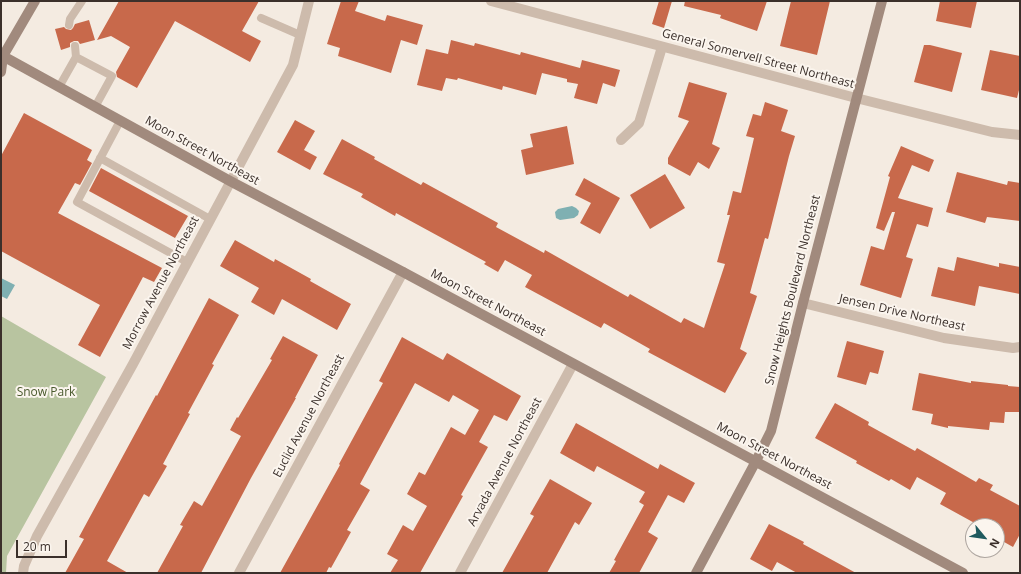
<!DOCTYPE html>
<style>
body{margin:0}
#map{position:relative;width:1021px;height:574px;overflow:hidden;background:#f4ebe1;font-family:"Open Sans",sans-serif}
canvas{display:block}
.frame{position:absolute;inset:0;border:2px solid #3b302b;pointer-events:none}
.north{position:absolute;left:965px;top:518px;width:40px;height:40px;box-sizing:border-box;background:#fbf5ee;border:1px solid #aea6a0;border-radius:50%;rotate:119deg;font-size:11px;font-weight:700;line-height:16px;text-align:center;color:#3b302b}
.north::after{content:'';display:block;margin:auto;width:14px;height:18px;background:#1f5a5e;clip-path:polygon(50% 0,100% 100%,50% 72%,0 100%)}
.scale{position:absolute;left:16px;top:540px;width:51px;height:18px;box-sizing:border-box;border:2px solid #3b302b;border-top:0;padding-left:5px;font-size:12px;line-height:14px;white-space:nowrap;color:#3b302b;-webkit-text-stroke:3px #fbf5ee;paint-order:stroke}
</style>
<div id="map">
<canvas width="1021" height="574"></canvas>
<div class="frame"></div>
<div class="north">N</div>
<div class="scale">20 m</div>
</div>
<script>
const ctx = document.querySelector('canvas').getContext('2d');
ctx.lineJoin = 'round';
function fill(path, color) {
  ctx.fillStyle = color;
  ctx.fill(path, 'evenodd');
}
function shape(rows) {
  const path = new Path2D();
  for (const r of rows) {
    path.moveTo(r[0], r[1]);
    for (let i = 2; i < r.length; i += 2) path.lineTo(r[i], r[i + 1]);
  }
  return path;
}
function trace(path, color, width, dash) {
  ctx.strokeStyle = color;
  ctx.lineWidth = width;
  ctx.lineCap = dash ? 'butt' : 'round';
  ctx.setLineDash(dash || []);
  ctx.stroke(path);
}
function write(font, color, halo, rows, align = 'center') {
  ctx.font = font + ' "Open Sans",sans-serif';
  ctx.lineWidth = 4;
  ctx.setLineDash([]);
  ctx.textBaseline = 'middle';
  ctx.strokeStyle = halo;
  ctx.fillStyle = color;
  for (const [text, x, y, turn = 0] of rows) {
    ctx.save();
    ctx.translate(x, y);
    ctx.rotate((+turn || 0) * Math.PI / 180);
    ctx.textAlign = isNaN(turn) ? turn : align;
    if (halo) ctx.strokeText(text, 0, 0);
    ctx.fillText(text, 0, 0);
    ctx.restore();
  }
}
const green = shape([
 [1,316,106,377,7,556,6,573,1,573]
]);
const water = shape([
 [572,206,576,208,579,211,578,215,574,218,560,220,556,218,555,212,558,209],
 [1,278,15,285,7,299,1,296]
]);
const building = shape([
 [119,1,259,1,242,31,261,41,250,62,175,21,137,88,117,77,116,72,130,47,111,36,97,40],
 [341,1,359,1,355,11,385,21,387,15,423,25,417,45,401,40,391,73,338,56,340,48,327,44],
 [659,1,672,1,664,28,652,24],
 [685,1,767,1,757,31,720,18,721,15,684,6],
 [791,1,830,1,817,55,780,46],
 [940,1,977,1,971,28,936,21],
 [89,20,95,40,80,44,78,41,74,41,70,43,70,47,61,50,55,29,64,27,66,29,71,30,73,28,75,24],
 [451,40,474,46,475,43,520,55,521,52,580,68,582,60,620,70,615,87,603,83,597,104,574,98,578,84,567,82,567,79,542,73,536,95,503,86,502,90,458,78,457,80,446,78,442,91,417,85,426,49,448,54],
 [924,45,930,45,962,53,952,92,914,82],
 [990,50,1020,56,1020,86,1017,98,981,90],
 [689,82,727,93,712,144,720,148,709,169,698,162,690,176,668,164,668,158,689,121,678,117],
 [765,102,788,110,781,131,795,136,789,156,768,239,765,238,750,293,757,296,740,349,747,353,725,393,648,352,650,349,604,323,601,328,525,287,532,275,505,260,498,272,484,264,486,262,396,213,395,216,361,197,363,194,323,174,342,139,375,157,374,159,421,185,423,182,498,223,496,227,544,253,545,250,628,297,630,294,681,323,684,318,704,328,725,264,717,262,730,215,727,215,733,191,741,193,754,138,746,136,753,114,761,116],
 [24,113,92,150,87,160,92,163,80,185,75,183,58,213,162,268,154,282,143,277,100,357,78,345,100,305,1,251,1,156],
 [295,120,315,131,304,150,317,157,310,170,277,152],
 [567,126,574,164,526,175,521,150,533,147,530,134],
 [901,146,934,160,929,172,912,165,898,198,933,208,928,227,917,224,906,257,913,259,901,298,860,285,871,246,884,250,895,212,892,212,884,231,876,228,890,177,888,176],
 [101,168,188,216,175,238,89,191],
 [957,172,1007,185,1008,181,1020,183,1020,221,987,217,985,223,946,212],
 [665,174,685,208,650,229,630,195],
 [584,178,620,198,600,234,580,223,591,203,575,195],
 [235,240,274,262,275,259,311,279,310,281,351,304,337,330,282,299,274,315,251,302,259,288,220,266],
 [957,257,999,267,999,263,1020,267,1020,294,979,286,975,306,931,296,938,267,954,271],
 [209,298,239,315,212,364,214,365,188,413,190,414,163,464,167,466,149,497,144,494,107,561,128,573,65,573,84,539,79,537,156,395,157,396],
 [283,336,318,355,295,398,296,398,251,478,201,573,157,573,183,526,180,525,194,501,202,506,241,436,230,430,237,417,238,418,272,360,270,359],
 [402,337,443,360,447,353,521,396,507,421,494,415,479,442,488,447,461,495,463,496,420,573,390,573,398,560,387,554,403,525,413,531,427,506,407,494,419,472,425,475,451,427,465,435,479,410,453,395,449,402,415,383,360,484,370,490,347,530,351,532,331,568,329,567,326,573,280,573,340,465,339,464,383,383,379,381],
 [847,341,884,351,878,374,870,372,866,385,837,377],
 [919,373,971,383,971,381,1008,385,1008,386,1020,387,1020,412,1005,412,1004,423,990,422,989,430,948,426,948,428,931,424,933,414,912,410],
 [835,403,869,422,868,425,915,451,917,448,976,482,979,478,993,485,990,490,1020,506,1020,534,1013,547,997,538,997,526,980,526,940,504,946,493,917,477,910,490,891,479,889,481,856,463,857,461,815,438],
 [576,423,658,469,660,464,695,483,684,503,668,495,648,532,658,538,639,573,609,573,616,561,614,560,644,505,639,502,645,492,597,466,594,472,560,453],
 [550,479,592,503,579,525,575,522,547,573,502,573,534,516,530,514],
 [769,524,804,542,803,544,856,573,797,573,777,562,772,571,750,559]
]);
const lane = shape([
 [261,18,300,35],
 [69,25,70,19,82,1],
 [75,46,76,57],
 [59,87,76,57,112,76,95,107],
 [120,121,77,202,187,262],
 [100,158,210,219]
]);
const street = shape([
 [491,1,856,98,992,132,1020,135],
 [621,140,639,123,662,47],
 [803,303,944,338,1013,348,1020,347],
 [23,573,24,566,37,536,133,364,293,65,309,1],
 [239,573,403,272],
 [460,573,573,364]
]);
const secondary = shape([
 [1,55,230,181,403,272,963,573],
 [1,72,3,56,35,1],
 [696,573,756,461,771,431,803,303,882,1]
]);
const streetNames = [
 ["General Somervell Street Northeast",758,59,15],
 ["Moon Street Northeast",202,151,29],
 ["Morrow Avenue Northeast",161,283,-62],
 ["Snow Heights Boulevard Northeast",793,290,-76],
 ["Moon Street Northeast",488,303,28],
 ["Jensen Drive Northeast",902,313,13],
 ["Euclid Avenue Northeast",309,416,-62],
 ["Moon Street Northeast",774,456,28],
 ["Arvada Avenue Northeast",505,462,-62]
];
const parkNames = [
 ["Snow Park",46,393]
];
fill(green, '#b8c4a0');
fill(water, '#7fb0b2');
fill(building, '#c8694b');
trace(lane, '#cdbbac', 8);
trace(street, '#cdbbac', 10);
trace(secondary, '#a18a7d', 10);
write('12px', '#3b302b', '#fbf5ee', streetNames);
write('12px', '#4a5a2e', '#fbf5ee', parkNames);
</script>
